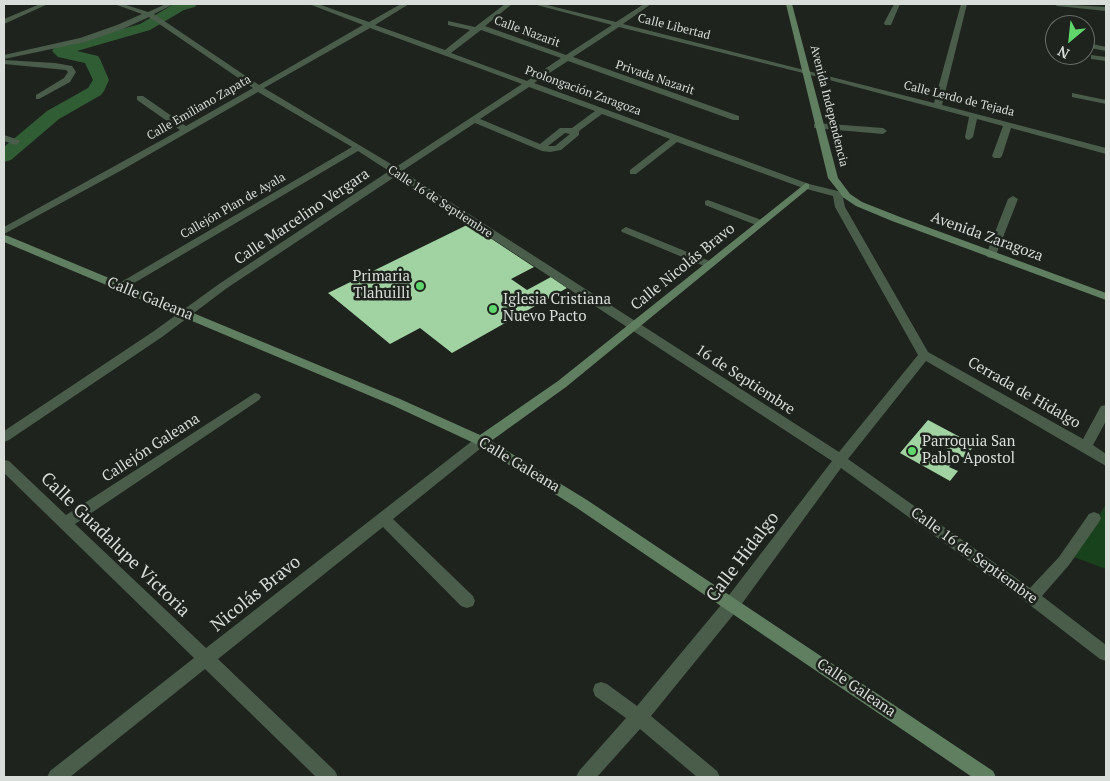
<!DOCTYPE html>
<meta charset="utf-8">
<style>
body{margin:0}
#map{position:relative;width:1110px;height:781px;overflow:hidden;background:#1e231e;font-family:"PT Serif",serif}
canvas{display:block}
.frame{position:absolute;inset:0;border:5px solid #d9ddd9;pointer-events:none}
.north{position:absolute;left:1045px;top:15px;width:50px;height:50px;box-sizing:border-box;background:#1e231e;border:1px solid #696d69;border-radius:50%;rotate:208deg;font-size:14px;font-weight:700;line-height:20px;text-align:center;color:#d9ddd9}
.north::after{content:'';display:block;margin:auto;width:18px;height:22px;background:#60d56b;clip-path:polygon(50% 0,100% 100%,50% 72%,0 100%)}
</style>
<div id="map">
<canvas width="1110" height="781"></canvas>
<div class="frame"></div>
<div class="north">N</div>
</div>
<script>
const ctx = document.querySelector('canvas').getContext('2d');
ctx.lineJoin = 'round';
function fill(path, color) {
  ctx.fillStyle = color;
  ctx.fill(path, 'evenodd');
}
function shape(rows) {
  const path = new Path2D();
  for (const r of rows) {
    path.moveTo(r[0], r[1]);
    for (let i = 2; i < r.length; i += 2) path.lineTo(r[i], r[i + 1]);
  }
  return path;
}
function trace(path, color, width, dash) {
  ctx.strokeStyle = color;
  ctx.lineWidth = width;
  ctx.lineCap = dash ? 'butt' : 'round';
  ctx.setLineDash(dash || []);
  ctx.stroke(path);
}
function write(font, color, halo, rows, align = 'center') {
  ctx.font = font + ' "PT Serif",serif';
  ctx.lineWidth = 5;
  ctx.setLineDash([]);
  ctx.textBaseline = 'middle';
  ctx.strokeStyle = halo;
  ctx.fillStyle = color;
  for (const [text, x, y, turn = 0] of rows) {
    ctx.save();
    ctx.translate(x, y);
    ctx.rotate((+turn || 0) * Math.PI / 180);
    ctx.textAlign = isNaN(turn) ? turn : align;
    if (halo) ctx.strokeText(text, 0, 0);
    ctx.fillText(text, 0, 0);
    ctx.restore();
  }
}
const green = shape([
 [1106,504,1106,569,1074,557]
]);
const river = shape([
 [174,4,197,4,195,7,184,10,150,30,77,51,98,56,100,59,109,80,104,91,101,95,59,119,11,160,4,162,4,147,47,111,88,88,93,80,85,63,58,57,52,51,54,48,140,24,174,4]
]);
const building = shape([
 [469,224,534,267,511,279,527,290,551,277,567,288,452,353,420,328,390,344,328,293],
 [928,420,975,445,964,458,930,439,921,450,944,462,947,458,953,462,949,467,958,471,950,481,900,453]
]);
const minor = shape([
 [40,4,48,4,4,24,4,19,40,4],
 [114,4,123,4,148,12,166,4,174,4,154,14,259,85,363,25,309,4,318,4,369,22,401,4,409,4,375,25,445,50,470,30,448,25,448,21,475,27,505,4,512,4,485,26,566,55,612,25,533,4,543,4,616,22,644,4,651,4,623,24,934,103,961,4,967,4,942,105,1106,148,1106,154,1011,128,1002,156,1000,158,994,158,992,156,1003,126,977,119,973,137,969,140,966,139,965,137,969,117,803,73,619,27,573,57,739,116,739,120,733,120,568,61,534,83,809,184,850,194,850,198,843,198,845,207,928,352,1083,439,1101,406,1106,405,1106,421,1093,445,1106,454,1106,466,926,361,848,459,1030,588,1059,557,1089,514,1094,512,1099,514,1101,518,1099,522,1069,565,1042,596,1106,645,1106,661,1100,659,1026,602,841,468,738,609,651,716,717,771,720,777,697,777,640,729,597,777,576,777,579,771,626,718,595,696,593,690,595,684,601,682,607,684,637,706,726,599,832,461,396,176,227,288,162,337,9,440,4,442,4,431,154,331,219,284,389,171,358,151,124,289,116,289,115,287,116,285,352,147,258,92,122,170,4,234,4,227,180,130,137,100,137,96,143,96,186,126,253,88,149,17,123,29,85,42,4,59,4,55,80,38,117,25,142,14,114,4],
 [370,28,522,84,396,167,264,88,370,28],
 [481,30,561,58,527,81,451,53,481,30],
 [529,87,595,111,572,128,560,128,540,144,480,119,529,87],
 [602,114,670,139,630,170,630,174,636,174,677,142,803,188,833,196,835,207,918,355,839,452,402,171,475,123,542,151,550,152,561,150,579,135,579,131,602,114],
 [565,133,570,134,555,146,548,146,565,133],
 [894,4,900,4,891,25,885,25,884,23,894,4],
 [1054,4,1106,7,1106,11,1057,6,1054,4],
 [1088,43,1106,47,1106,51,1085,47,1085,44,1088,43],
 [1091,55,1106,57,1106,61,1091,59,1091,55],
 [4,60,55,63,72,66,76,72,70,82,39,99,36,99,36,95,64,78,68,72,66,70,4,64,4,60],
 [1072,93,1106,100,1106,104,1072,97,1072,93],
 [817,123,883,128,887,131,883,134,814,128,814,124,817,123],
 [4,135,19,140,20,142,16,145,4,141,4,135],
 [1013,196,1018,199,996,255,991,258,987,257,986,255,1008,199,1013,196],
 [708,200,764,221,765,223,760,226,756,225,705,205,705,201,708,200],
 [626,227,712,262,713,264,712,266,704,266,622,232,621,230,626,227],
 [255,393,259,394,261,397,259,400,75,524,206,648,476,438,481,436,486,438,488,441,486,444,393,519,473,596,475,601,473,606,467,608,461,606,383,527,218,659,335,771,338,777,316,777,205,669,70,777,47,777,50,771,194,658,4,473,4,460,9,461,66,515,255,393]
]);
const secondary = shape([
 [786,4,792,4,838,178,850,194,862,202,900,217,1106,293,1106,300,892,221,856,206,844,198,828,178,786,4],
 [806,183,809,184,809,188,566,387,491,441,587,500,993,771,996,777,972,777,577,508,476,444,392,405,4,242,4,235,8,236,400,399,480,435,558,381,806,183]
]);
const markers = [
 [420,286,5,"#60d56b"],
 [493,309,5,"#60d56b"],
 [912,451,5,"#60d56b"]
];
const farStreetnames = [
 ["Calle Libertad",674,27,14],
 ["Calle Nazarit",527,32,20],
 ["Privada Nazarit",655,78,19],
 ["Prolongación Zaragoza",583,91,20],
 ["Calle Lerdo de Tejada",959,99,14],
 ["Avenida Independencia",829,106,76],
 ["Calle Emiliano Zapata",199,108,-30],
 ["Calle 16 de Septiembre",440,202,33],
 ["Callejón Plan de Ayala",233,206,-30]
];
const streetNames = [
 ["Calle Marcelino Vergara",302,217,-34],
 ["Avenida Zaragoza",987,237,20],
 ["Calle Nicolás Bravo",683,267,-39],
 ["Calle Galeana",150,299,22],
 ["16 de Septiembre",745,380,33],
 ["Cerrada de Hidalgo",1024,393,30],
 ["Callejón Galeana",151,448,-33],
 ["Calle Galeana",519,465,31],
 ["Calle 16 de Septiembre",974,556,36],
 ["Calle Galeana",856,688,34]
];
const poiNames = [
 ["Primaria",410,277,"right"],
 ["Tlahuilli",410,294,"right"],
 ["Iglesia Cristiana",503,300],
 ["Nuevo Pacto",503,317],
 ["Parroquia San",922,442],
 ["Pablo Apostol",922,459]
];
const nearStreetnames = [
 ["Calle Guadalupe Victoria",115,545,44],
 ["Calle Hidalgo",743,557,-53],
 ["Nicolás Bravo",256,594,-39]
];
fill(green, '#18421c');
fill(river, '#315d34');
fill(building, '#a1d2a2');
fill(minor, '#4a5c4a');
fill(secondary, '#607e60');
for (const [x, y, r, color] of markers) {
  const dot = new Path2D();
  dot.arc(x, y, r, 0, 2 * Math.PI);
  ctx.fillStyle = color;
  ctx.fill(dot);
  trace(dot, '#1e231e', 2);
}
write('12px', '#d9ddd9', '#1e231e', farStreetnames);
write('15px', '#d9ddd9', '#1e231e', streetNames);
write('15px', '#d9ddd9', '#1e231e', poiNames, 'left');
write('18px', '#d9ddd9', '#1e231e', nearStreetnames);
</script>
